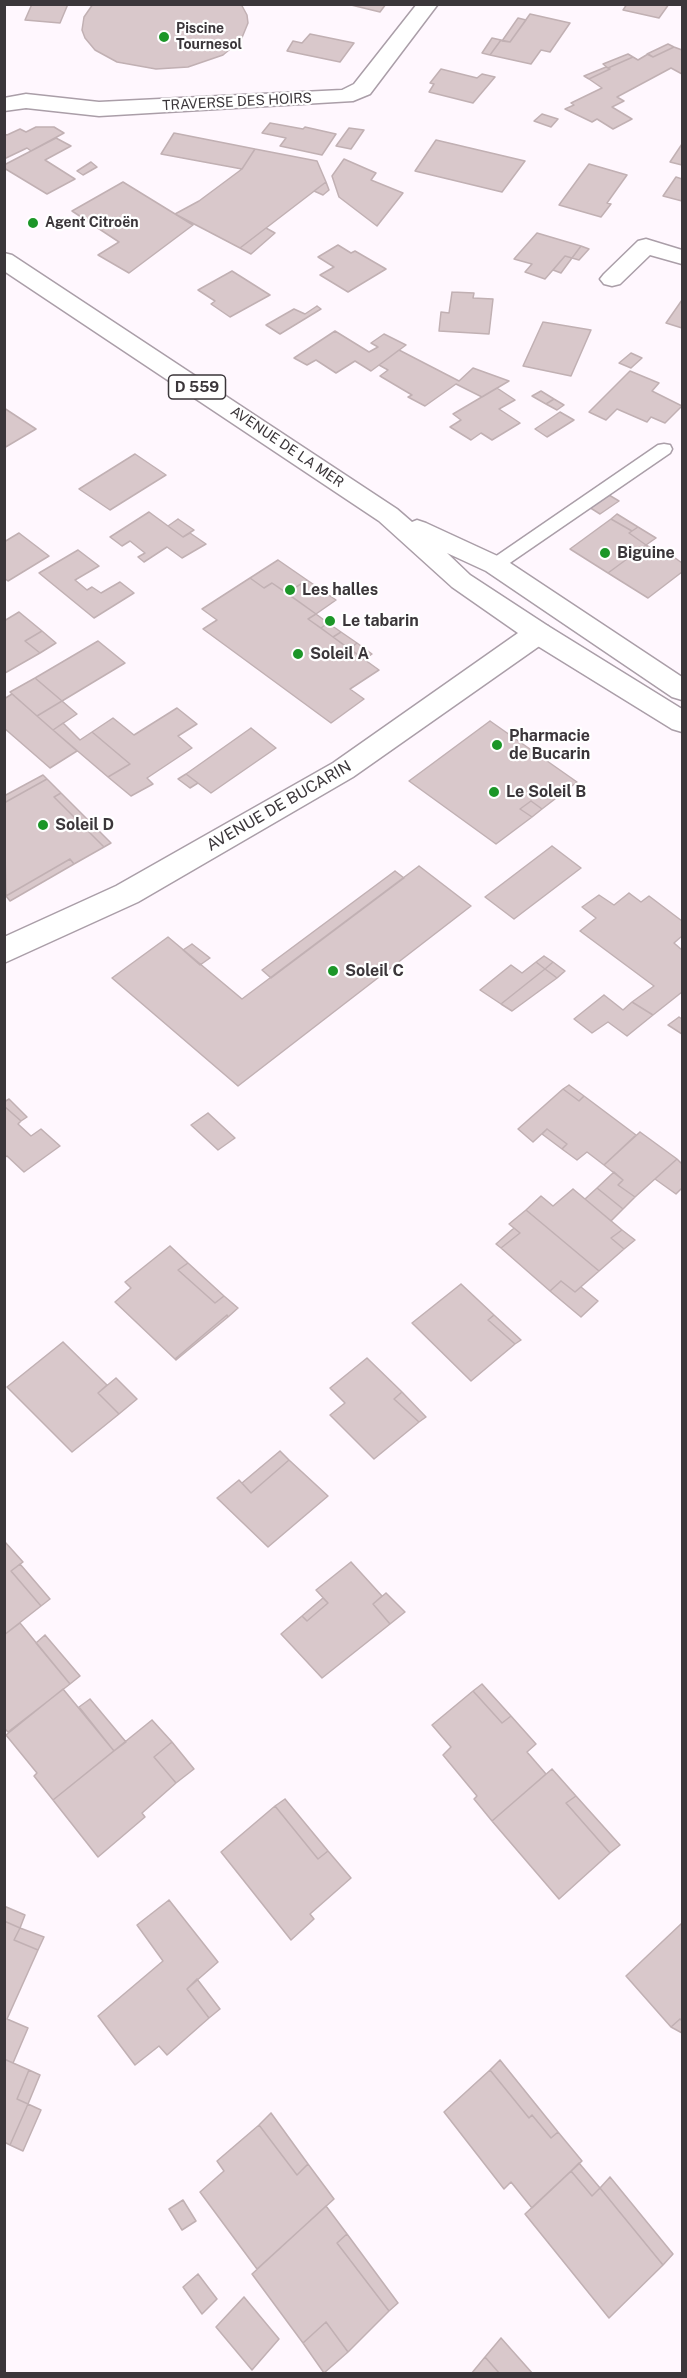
<!DOCTYPE html>
<meta charset="utf-8">
<style>
body{margin:0}
#map{position:relative;width:687px;height:2378px;overflow:hidden;background:#fff7fe;font-family:"Public Sans",sans-serif}
canvas{display:block}
.frame{position:absolute;inset:0;border:6px solid #3b363a;pointer-events:none}
</style>
<div id="map">
<canvas width="687" height="2378"></canvas>
<div class="frame"></div>
</div>
<script>
const ctx = document.querySelector('canvas').getContext('2d');
ctx.lineJoin = 'round';
function fill(path, color) {
  ctx.fillStyle = color;
  ctx.fill(path, 'evenodd');
}
function shape(rows) {
  const path = new Path2D();
  for (const r of rows) {
    path.moveTo(r[0], r[1]);
    for (let i = 2; i < r.length; i += 2) path.lineTo(r[i], r[i + 1]);
  }
  return path;
}
function trace(path, color, width, dash) {
  ctx.strokeStyle = color;
  ctx.lineWidth = width;
  ctx.lineCap = dash ? 'butt' : 'round';
  ctx.setLineDash(dash || []);
  ctx.stroke(path);
}
function write(font, color, halo, rows, align = 'center') {
  ctx.font = font + ' "Public Sans",sans-serif';
  ctx.lineWidth = 4.5;
  ctx.setLineDash([]);
  ctx.textBaseline = 'middle';
  ctx.strokeStyle = halo;
  ctx.fillStyle = color;
  for (const [text, x, y, turn = 0] of rows) {
    ctx.save();
    ctx.translate(x, y);
    ctx.rotate((+turn || 0) * Math.PI / 180);
    ctx.textAlign = isNaN(turn) ? turn : align;
    if (halo) ctx.strokeText(text, 0, 0);
    ctx.fillText(text, 0, 0);
    ctx.restore();
  }
}
const building = shape([
 [32,4,68,4,60,23,25,20,32,4],
 [241,4,247,15,248,23,241,40,223,55,188,67,156,69,117,62,95,50,85,38,82,30,84,17,93,4,241,4],
 [347,4,386,4,380,12,347,4],
 [627,4,669,4,659,18,623,10,627,4],
 [530,14,570,23,550,52,541,50,531,64,490,55,501,40,510,42,530,14],
 [518,18,526,20,510,42,502,41,518,18],
 [310,34,354,43,340,62,287,51,293,41,302,43,310,34],
 [492,38,501,40,490,55,482,53,492,38],
 [668,44,674,47,653,57,647,54,668,44],
 [674,47,682,50,682,74,671,68,617,97,624,101,612,107,632,119,613,129,597,119,592,122,565,109,574,105,571,103,602,88,589,79,610,69,608,68,633,57,638,60,648,54,653,57,674,47],
 [628,54,633,57,608,68,603,64,628,54],
 [606,67,610,69,589,79,584,76,606,67],
 [441,69,477,78,482,74,495,77,473,103,429,92,434,84,430,83,441,69],
 [542,114,558,119,551,127,534,121,542,114],
 [270,123,303,129,305,127,336,134,322,155,280,146,286,138,262,133,270,123],
 [36,127,54,127,64,133,31,151,27,148,4,159,4,134,7,135,20,129,26,132,36,127],
 [349,128,364,130,351,149,336,146,349,128],
 [174,133,255,149,242,169,161,154,174,133],
 [56,138,71,146,45,160,75,179,47,194,4,168,4,165,56,138],
 [436,140,525,161,502,192,415,171,436,140],
 [682,144,682,165,670,162,682,144],
 [255,149,317,161,326,182,240,248,175,214,199,201,242,169,255,149],
 [344,159,376,173,371,180,403,193,377,226,339,197,332,176,344,159],
 [91,162,97,167,83,175,77,171,91,162],
 [589,164,627,175,607,203,611,204,601,217,559,205,589,164],
 [676,177,682,179,682,201,663,196,676,177],
 [123,182,193,225,129,273,98,255,119,242,72,211,123,182],
 [326,182,329,190,323,195,314,191,326,182],
 [266,228,275,233,251,254,240,248,266,228],
 [537,233,581,246,572,258,565,256,545,279,525,272,532,264,514,259,537,233],
 [338,245,351,253,355,251,386,269,348,292,320,275,334,267,318,257,338,245],
 [581,246,589,249,579,260,572,258,581,246],
 [565,256,572,258,561,273,553,270,565,256],
 [232,271,270,295,230,317,211,304,215,301,198,290,232,271],
 [452,292,474,293,473,298,493,299,489,334,439,331,441,312,449,313,452,292],
 [682,300,682,328,666,323,682,300],
 [317,306,321,309,280,334,266,325,294,309,305,314,317,306],
 [543,322,591,330,571,376,523,366,543,322],
 [335,331,369,352,378,347,371,343,384,334,406,345,371,371,355,361,336,373,316,360,307,365,294,358,335,331],
 [399,350,459,381,473,368,509,381,482,397,456,384,425,406,408,397,412,395,380,376,388,370,379,365,399,350],
 [631,353,642,358,631,368,619,363,631,353],
 [630,371,659,383,652,391,682,406,665,423,651,417,647,422,617,409,606,420,589,412,630,371],
 [497,388,515,400,499,409,520,423,492,440,481,433,471,440,450,427,461,420,453,414,497,388],
 [541,391,554,399,546,404,532,396,541,391],
 [554,399,564,405,557,410,546,404,554,399],
 [4,408,36,429,4,448,4,408],
 [560,412,574,420,547,437,535,429,560,412],
 [135,454,166,475,110,510,79,489,135,454],
 [609,495,619,501,600,514,589,507,609,495],
 [149,512,183,537,190,533,206,544,182,558,167,547,144,562,138,557,145,553,130,541,122,546,110,537,149,512],
 [617,514,638,527,632,531,611,519,617,514],
 [178,519,194,530,183,537,168,526,178,519],
 [611,519,632,531,629,533,646,545,608,573,570,549,611,519],
 [638,527,656,538,646,545,629,533,638,527],
 [19,533,49,556,8,581,4,578,4,542,19,533],
 [646,545,662,555,667,552,682,563,682,572,648,598,608,573,646,545],
 [78,550,99,566,75,580,87,590,92,587,101,593,120,582,134,593,94,618,39,573,78,550],
 [278,560,307,580,287,593,272,583,264,588,250,578,278,560],
 [250,578,264,588,272,583,316,614,308,619,379,670,350,689,364,699,331,723,203,629,217,620,202,609,250,578],
 [307,580,336,600,316,614,287,593,307,580],
 [19,612,42,631,25,641,40,653,5,673,4,621,19,612],
 [316,614,328,623,321,628,308,619,316,614],
 [328,623,341,632,333,637,321,628,328,623],
 [42,631,56,643,40,653,25,641,42,631],
 [341,632,357,643,349,649,333,637,341,632],
 [98,641,125,663,62,701,35,678,98,641],
 [357,643,372,654,365,659,349,649,357,643],
 [35,678,62,701,37,716,10,692,35,678],
 [12,694,53,730,77,751,50,768,4,728,4,699,12,694],
 [62,701,77,714,53,730,37,716,62,701],
 [177,708,197,724,178,736,192,748,147,778,153,784,131,796,108,777,130,764,92,732,113,718,134,735,177,708],
 [490,721,577,782,542,809,531,801,520,809,532,817,496,844,409,781,490,721],
 [63,723,80,740,92,732,130,764,108,777,53,730,63,723],
 [251,728,276,748,211,793,186,774,251,728],
 [186,774,198,783,190,788,178,779,186,774],
 [43,775,47,779,4,803,4,796,43,775],
 [47,779,61,793,54,797,104,847,74,864,70,859,6,896,4,803,47,779],
 [61,793,111,843,104,847,54,797,61,793],
 [531,801,542,809,532,817,520,809,531,801],
 [552,846,581,868,514,919,485,897,552,846],
 [70,859,74,864,10,901,6,896,70,859],
 [419,866,471,906,238,1086,112,978,168,937,242,999,419,866],
 [395,871,404,878,271,978,262,970,395,871],
 [629,893,641,902,649,896,682,921,682,936,674,943,682,950,682,992,653,1015,632,1002,654,986,580,931,596,918,582,907,599,895,614,905,629,893],
 [192,944,210,958,200,965,183,950,192,944],
 [544,956,553,962,545,969,536,962,544,956],
 [536,962,545,969,501,1004,480,990,511,965,522,973,536,962],
 [553,962,565,971,557,978,545,969,553,962],
 [545,969,557,978,512,1011,501,1004,545,969],
 [604,995,623,1010,632,1002,653,1015,627,1036,608,1022,592,1033,574,1019,604,995],
 [679,1017,682,1019,682,1034,668,1025,679,1017],
 [569,1085,584,1096,579,1101,563,1089,569,1085],
 [563,1089,579,1101,584,1096,636,1135,604,1165,587,1152,577,1160,562,1149,567,1144,547,1129,533,1142,518,1129,563,1089],
 [9,1099,27,1117,21,1121,4,1106,4,1102,9,1099],
 [4,1106,21,1121,18,1124,31,1136,41,1129,60,1146,24,1172,7,1156,4,1158,4,1106],
 [208,1113,235,1138,218,1150,191,1125,208,1113],
 [547,1129,567,1144,562,1149,542,1134,547,1129],
 [640,1132,677,1159,635,1197,618,1185,623,1180,604,1165,640,1132],
 [677,1159,682,1164,682,1188,676,1194,655,1179,677,1159],
 [614,1172,623,1180,618,1185,635,1197,623,1209,597,1188,614,1172],
 [597,1188,623,1209,611,1221,585,1199,597,1188],
 [573,1189,622,1230,611,1238,624,1249,599,1271,526,1210,541,1196,553,1206,573,1189],
 [526,1210,599,1271,575,1292,561,1281,550,1291,501,1248,520,1233,509,1224,526,1210],
 [514,1228,520,1233,501,1248,496,1244,514,1228],
 [622,1230,635,1240,624,1249,611,1238,622,1230],
 [170,1246,188,1263,178,1270,215,1303,224,1296,238,1308,228,1317,227,1315,175,1359,115,1302,131,1288,125,1282,170,1246],
 [188,1263,224,1296,215,1303,178,1270,188,1263],
 [561,1281,575,1292,581,1287,598,1301,581,1317,550,1291,561,1281],
 [461,1284,494,1315,488,1320,515,1344,471,1381,412,1323,461,1284],
 [227,1315,228,1317,176,1360,175,1359,227,1315],
 [494,1315,521,1340,515,1344,488,1320,494,1315],
 [63,1342,107,1385,98,1393,119,1414,72,1452,7,1387,63,1342],
 [367,1358,402,1392,394,1399,419,1422,374,1459,330,1415,345,1403,330,1388,367,1358],
 [116,1378,137,1399,119,1414,98,1393,116,1378],
 [402,1392,426,1417,419,1422,394,1399,402,1392],
 [280,1451,289,1460,251,1493,242,1483,280,1451],
 [289,1460,328,1496,268,1547,217,1498,239,1480,251,1493,289,1460],
 [5,1542,23,1562,11,1571,41,1606,4,1635,5,1542],
 [351,1562,382,1596,373,1604,390,1624,322,1678,281,1634,302,1616,307,1621,328,1603,316,1590,351,1562],
 [20,1564,50,1599,41,1606,11,1571,20,1564],
 [386,1593,405,1612,390,1624,373,1604,386,1593],
 [323,1598,328,1603,307,1621,302,1616,323,1598],
 [20,1623,70,1684,8,1732,4,1728,4,1635,20,1623],
 [45,1635,80,1676,70,1684,36,1643,45,1635],
 [482,1684,511,1716,502,1723,473,1691,482,1684],
 [63,1689,114,1751,53,1800,34,1776,37,1773,6,1735,63,1689],
 [473,1691,502,1723,511,1716,536,1744,527,1752,546,1774,492,1821,474,1799,477,1796,443,1755,451,1747,432,1725,473,1691],
 [90,1699,126,1742,114,1751,79,1707,90,1699],
 [152,1720,172,1742,154,1757,176,1783,142,1813,145,1817,98,1857,53,1800,152,1720],
 [172,1742,194,1769,176,1783,154,1757,172,1742],
 [552,1769,576,1796,566,1803,610,1853,559,1899,492,1821,552,1769],
 [576,1796,620,1845,610,1853,566,1803,576,1796],
 [285,1799,328,1851,318,1859,275,1806,285,1799],
 [275,1806,318,1859,328,1851,351,1878,310,1914,314,1919,291,1940,221,1852,275,1806],
 [169,1900,218,1962,187,1989,209,2018,167,2055,159,2046,135,2065,98,2016,163,1961,137,1925,169,1900],
 [4,1906,25,1915,20,1928,4,1921,4,1906],
 [4,1921,20,1928,14,1940,38,1950,7,2019,28,2028,13,2063,4,2059,4,1921],
 [682,1923,682,2021,680,2019,671,2027,626,1976,682,1923],
 [20,1928,44,1937,38,1950,14,1940,20,1928],
 [197,1979,220,2009,209,2018,187,1989,197,1979],
 [680,2019,682,2021,682,2033,671,2027,680,2019],
 [4,2059,29,2070,17,2099,28,2104,10,2145,4,2142,4,2059],
 [500,2060,558,2132,551,2138,532,2115,529,2118,490,2070,500,2060],
 [29,2070,40,2075,28,2104,17,2099,29,2070],
 [490,2070,529,2118,532,2115,551,2138,558,2132,582,2161,532,2208,511,2182,504,2189,444,2112,490,2070],
 [28,2104,41,2110,23,2151,10,2145,28,2104],
 [271,2113,308,2164,297,2175,259,2125,271,2113],
 [259,2125,297,2175,308,2164,334,2199,257,2269,200,2192,224,2171,217,2161,259,2125],
 [579,2163,600,2188,592,2196,571,2171,579,2163],
 [571,2171,592,2196,600,2188,663,2265,609,2318,525,2214,571,2171],
 [610,2177,673,2254,663,2265,600,2188,610,2177],
 [183,2200,196,2221,182,2230,169,2209,183,2200],
 [326,2206,347,2234,337,2243,389,2311,348,2352,326,2322,303,2343,252,2274,326,2206],
 [347,2234,398,2303,389,2311,337,2243,347,2234],
 [198,2274,217,2299,202,2314,183,2287,198,2274],
 [244,2297,279,2339,252,2370,216,2327,244,2297],
 [326,2322,348,2352,324,2373,303,2343,326,2322],
 [501,2338,533,2374,500,2374,485,2357,501,2338],
 [485,2357,500,2374,471,2374,485,2357]
]);
const service = shape([
 [664,444,670,445,672,449,670,453,501,569,489,569,487,565,489,561,658,445,664,444]
]);
const minor = shape([
 [417,4,438,4,370,94,353,101,99,116,26,108,4,111,4,98,26,94,99,102,342,90,354,84,417,4],
 [646,239,682,250,682,264,650,255,620,284,612,286,604,284,600,279,604,274,638,241,646,239]
]);
const tertiary = shape([
 [538,624,548,626,552,633,548,640,353,777,138,902,4,963,4,937,116,886,333,763,528,626,538,624]
]);
const primary = shape([
 [4,253,12,255,397,509,412,522,417,520,426,523,504,559,682,677,682,700,672,697,486,571,447,553,470,575,548,626,682,709,682,732,672,729,528,640,452,587,379,521,4,271,4,253]
]);
const markers = [
 [164,37,6,"#1c9628"],
 [33,223,6,"#1c9628"],
 [605,553,6,"#1c9628"],
 [290,590,6,"#1c9628"],
 [330,621,6,"#1c9628"],
 [298,654,6,"#1c9628"],
 [497,745,6,"#1c9628"],
 [494,792,6,"#1c9628"],
 [43,825,6,"#1c9628"],
 [333,971,6,"#1c9628"]
];
const farPoinames = [
 ["Piscine",176,29],
 ["Tournesol",176,45],
 ["Agent Citroën",45,223]
];
const farStreetnames = [
 ["TRAVERSE DES HOIRS",237,102,-3],
 ["AVENUE DE LA MER",287,447,34]
];
const shields = [
 [197,387,57]
];
const shieldNames = [
 ["D 559",197,387]
];
const poiNames = [
 ["Biguine",617,553],
 ["Les halles",302,590],
 ["Le tabarin",342,621],
 ["Soleil A",310,654],
 ["Pharmacie",509,736],
 ["de Bucarin",509,754],
 ["Le Soleil B",506,792],
 ["Soleil D",55,825],
 ["Soleil C",345,971]
];
const streetNames = [
 ["AVENUE DE BUCARIN",279,806,-30]
];
fill(building, '#d9c8cb');
trace(building, '#c1b0b3', 1.5);
trace(service, '#aa9ea8', 3);
trace(minor, '#aa9ea8', 3);
trace(tertiary, '#aa9ea8', 3);
trace(primary, '#aa9ea8', 3);
fill(service, '#fff');
fill(minor, '#fff');
fill(tertiary, '#fff');
fill(primary, '#fff');
for (const [x, y, r, color] of markers) {
  const dot = new Path2D();
  dot.arc(x, y, r, 0, 2 * Math.PI);
  ctx.fillStyle = color;
  ctx.fill(dot);
  trace(dot, '#fff', 2);
}
write('bold 14px', '#3b363a', '#fff', farPoinames, 'left');
write('14px', '#3b363a', '#fff', farStreetnames);
for (const [x, y, w] of shields) {
  const box = new Path2D();
  box.roundRect(x - w / 2, y - 12, w, 24, 4.5);
  ctx.fillStyle = '#fff';
  ctx.fill(box);
  trace(box, '#3b363a', 1.5);
}
write('bold 15px', '#3b363a', null, shieldNames);
write('bold 16px', '#3b363a', '#fff', poiNames, 'left');
write('16px', '#3b363a', '#fff', streetNames);
</script>
